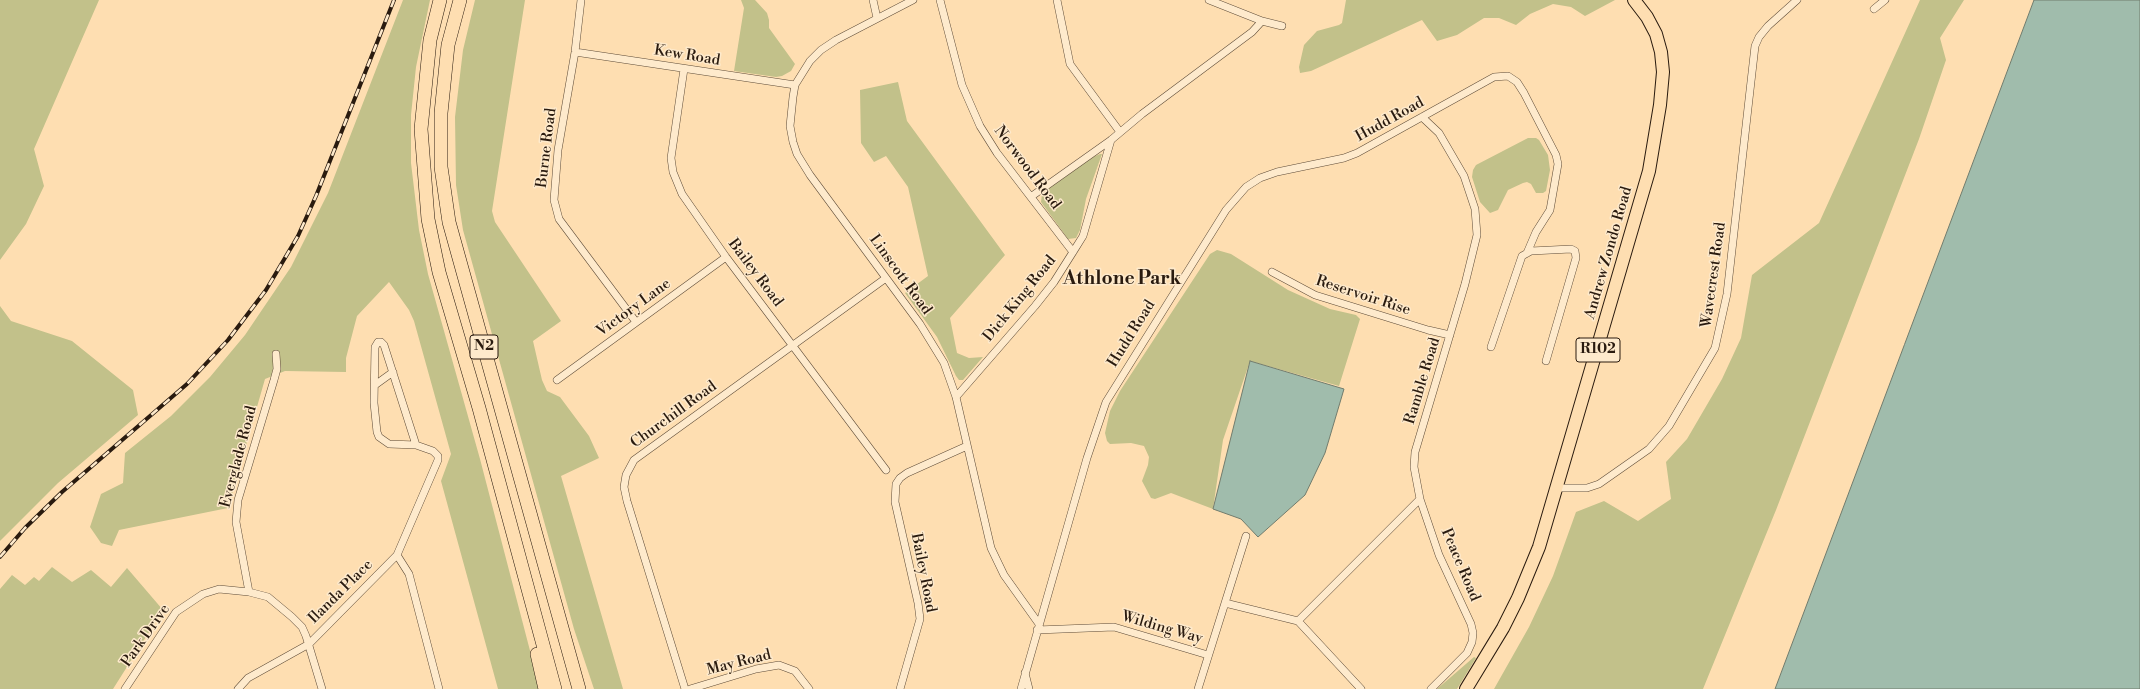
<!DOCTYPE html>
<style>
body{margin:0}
canvas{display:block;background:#fedeb1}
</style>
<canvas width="2140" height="689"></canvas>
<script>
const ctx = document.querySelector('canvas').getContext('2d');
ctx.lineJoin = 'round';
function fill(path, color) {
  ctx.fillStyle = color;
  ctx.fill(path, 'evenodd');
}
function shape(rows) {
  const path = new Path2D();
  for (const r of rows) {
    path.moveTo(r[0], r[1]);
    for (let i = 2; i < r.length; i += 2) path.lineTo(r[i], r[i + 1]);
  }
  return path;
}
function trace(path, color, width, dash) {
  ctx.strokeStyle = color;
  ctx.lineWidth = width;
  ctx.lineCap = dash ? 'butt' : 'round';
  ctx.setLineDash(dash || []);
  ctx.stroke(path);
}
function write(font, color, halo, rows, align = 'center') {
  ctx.font = font + ' "Libre Bodoni",serif';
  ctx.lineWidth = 3;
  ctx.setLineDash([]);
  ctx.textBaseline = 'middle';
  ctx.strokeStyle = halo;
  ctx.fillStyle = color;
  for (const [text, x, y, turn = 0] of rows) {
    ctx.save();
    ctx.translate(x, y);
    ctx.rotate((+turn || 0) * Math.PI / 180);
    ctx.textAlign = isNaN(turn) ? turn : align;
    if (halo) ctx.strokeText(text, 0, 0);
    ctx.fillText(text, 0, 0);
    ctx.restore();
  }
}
const green = shape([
 [0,0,99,0,34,149,44,186,26,224,0,260],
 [403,0,430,0,416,67,411,115,411,163,419,230,428,274,480,459,540,689,498,689,441,481,451,454,414,321,409,310,389,282,357,316,346,358,346,372,285,371,265,379,228,508,119,530,112,546,101,543,90,527,101,494,123,483,125,453,171,416,210,377,245,335,291,267,328,193],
 [475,0,525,0,492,211,495,222,561,321,533,341,542,380,547,391,560,397,589,436,599,458,561,476,623,689,594,689,574,629,463,230,456,185,455,117,463,50],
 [741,0,755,0,767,13,769,20,769,28,795,64,791,71,782,76,776,77,734,71,744,8],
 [1346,0,1615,0,1585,16,1571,7,1553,4,1530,14,1516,25,1499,18,1484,18,1457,35,1437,41,1422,20,1311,71,1300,73,1299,67,1304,45,1317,31,1339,25,1342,23],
 [1920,0,1964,0,1940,38,1946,60,1919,139,1776,510,1703,689,1494,689,1529,627,1553,576,1576,512,1604,501,1638,521,1671,499,1666,462,1687,439,1722,379,1741,338,1752,275,1819,223],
 [898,82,907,121,1005,255,950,318,957,353,969,358,983,357,963,380,959,380,956,376,937,337,905,293,928,276,908,187,886,156,874,162,861,143,860,90],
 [1528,138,1536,138,1539,140,1548,155,1550,170,1546,191,1543,193,1536,193,1531,184,1527,182,1523,183,1508,190,1498,210,1490,213,1480,202,1472,177,1473,170,1476,165],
 [1100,154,1102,154,1086,199,1080,230,1076,238,1068,239,1041,202,1042,194,1086,160],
 [1217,250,1231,254,1288,290,1330,309,1356,315,1360,319,1339,386,1250,361,1223,440,1213,509,1171,493,1155,499,1151,498,1142,481,1148,465,1149,457,1144,446,1131,443,1110,444,1107,441,1105,433,1110,411,1120,391,1210,254],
 [0,306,11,321,72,341,133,390,138,415,58,483,0,541],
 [52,567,72,582,91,570,111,587,127,568,163,610,113,689,0,689,0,589,12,575,25,585,34,577,39,581],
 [1474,657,1476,658,1457,689,1437,689]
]);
const water = shape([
 [2034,0,2140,0,2140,689,1775,689,2034,0],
 [1250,361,1344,389,1325,453,1305,495,1258,537,1241,519,1213,509,1250,361]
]);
const street = shape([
 [581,0,575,52,558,150,554,200,559,219,636,322],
 [873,0,877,18],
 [913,0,836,40,821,50,810,61,795,85,793,97,790,126,793,142,797,154,810,175,920,324,944,363,956,397,991,548,1004,575,1039,624],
 [940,0,962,85,980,126,997,153,1073,252],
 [1057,0,1070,64,1120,132],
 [1209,0,1262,21,1282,26],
 [1874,9,1885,0],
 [575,52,795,85],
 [684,69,671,158,673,172,682,194,726,257,886,470],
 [1032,196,1111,140,1142,114,1252,32,1262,21],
 [1272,272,1315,295,1428,330,1450,335],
 [1491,347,1522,256,1531,251,1571,249,1575,251,1576,258,1546,361],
 [557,380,726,257],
 [375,385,393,372],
 [956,397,1035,306,1054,282,1073,252,1083,236,1111,140],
 [1558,488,1587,488,1599,484,1649,449,1669,426,1715,348,1727,294,1755,46,1759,37,1768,26,1797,0],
 [1420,499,1439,555,1471,624,1473,633,1472,642,1467,653,1431,689],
 [397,555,409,574,439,689],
 [249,592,236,522,238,500,274,380,277,369,276,354],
 [1225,603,1298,621,1361,689],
 [1298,621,1420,499,1414,467,1415,452,1465,284,1477,235,1475,209,1464,176,1439,133,1422,117],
 [1037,630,1114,627,1208,655],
 [1025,673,1029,689],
 [125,689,176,612,203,594,219,589,249,592,268,597,292,617,302,627,306,636,322,689],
 [238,689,248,678,309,644,397,555,438,460,438,456,433,451,416,445,389,444,379,437,377,432,374,403,375,347,378,342,381,342,384,345,416,445],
 [685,689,627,501,624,487,626,475,634,460,886,278],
 [690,689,756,669,779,665,795,671,809,689],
 [900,689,920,619,918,603,895,502,896,484,900,478,907,473,967,446],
 [1021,689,1087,458,1106,402,1226,210,1246,187,1260,178,1277,172,1344,158,1357,153,1494,77,1508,76,1517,82,1524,93,1556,155,1558,164,1550,210,1536,232,1527,253],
 [1198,689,1246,536]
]);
const primary = shape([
 [1466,689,1503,628,1518,598,1539,547,1649,171,1660,105,1663,72,1661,52,1656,34,1647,17,1634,0]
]);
const highway = shape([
 [440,0,430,40,421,129,428,219,439,272,479,408,555,689],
 [460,0,448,45,441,113,441,167,449,222,579,689],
 [537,654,545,689]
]);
const rail = shape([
 [0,557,25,528,62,492,187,384,228,340,266,290,298,236,316,196,394,0]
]);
const shields = [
 [484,347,28],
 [1598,350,44]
];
const shieldNames = [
 ["N2",484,347],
 ["R102",1598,350]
];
const streetNames = [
 ["Kew Road",687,56,9],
 ["Hudd Road",1390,120,-29],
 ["Burne Road",547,148,-83],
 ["Norwood Road",1027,168,53],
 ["Andrew Zondo Road",1609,253,-74],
 ["Bailey Road",755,273,53],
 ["Linscott Road",900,275,54],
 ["Wavecrest Road",1714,275,-82],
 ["Reservoir Rise",1363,296,18],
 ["Dick King Road",1020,299,-51],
 ["Victory Lane",634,308,-36],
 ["Hudd Road",1132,334,-58],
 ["Ramble Road",1423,381,-73],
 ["Churchill Road",674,415,-36],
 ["Everglade Road",239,457,-75],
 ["Peace Road",1460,565,67],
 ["Bailey Road",923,573,79],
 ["Ilanda Place",341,592,-45],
 ["Wilding Way",1162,628,16],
 ["Park Drive",146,636,-55],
 ["May Road",739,663,-14]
];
const districtNames = [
 ["Athlone Park",1122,279]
];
fill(green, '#c2c18a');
fill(water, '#a0bcac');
trace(water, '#717c6d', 1);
trace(street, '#5f4c38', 8);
trace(primary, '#2a1b0f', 14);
trace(highway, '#2a1b0f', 14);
trace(street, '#feeacc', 7);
trace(primary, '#fedeb1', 12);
trace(highway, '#fedeb1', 13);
trace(rail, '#2a1b0f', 4);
trace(rail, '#feeacc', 2.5, [8]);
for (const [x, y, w] of shields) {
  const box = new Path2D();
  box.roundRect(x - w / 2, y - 12, w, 24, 3);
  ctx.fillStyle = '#feeacc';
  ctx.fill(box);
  trace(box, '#2a1b0f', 1);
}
write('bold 14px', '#2a1b0f', null, shieldNames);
write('15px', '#2a1b0f', '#feeacc', streetNames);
write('bold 19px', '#2a1b0f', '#feeacc', districtNames);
</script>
